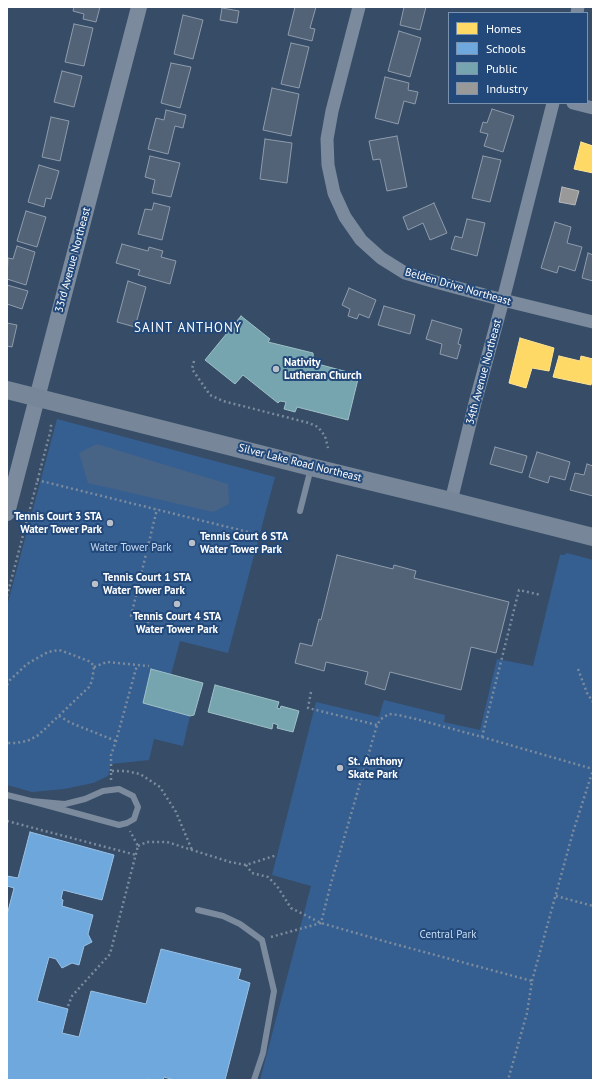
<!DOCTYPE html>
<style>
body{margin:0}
#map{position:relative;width:600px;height:1087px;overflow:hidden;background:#374c66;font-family:"PT Sans",sans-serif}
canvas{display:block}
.frame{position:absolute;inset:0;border:8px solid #fff;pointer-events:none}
.legend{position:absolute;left:448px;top:12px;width:140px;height:92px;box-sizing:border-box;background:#23497a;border:1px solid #7b92af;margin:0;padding:5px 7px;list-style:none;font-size:12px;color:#fff}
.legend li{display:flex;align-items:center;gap:8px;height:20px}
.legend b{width:20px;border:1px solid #7b92af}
</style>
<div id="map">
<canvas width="600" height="1087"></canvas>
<div class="frame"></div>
<ul class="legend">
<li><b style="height:11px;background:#ffd966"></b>Homes</li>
<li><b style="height:11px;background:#6fa8dc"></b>Schools</li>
<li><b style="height:11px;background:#76a5af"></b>Public</li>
<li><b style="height:11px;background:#999"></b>Industry</li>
</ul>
</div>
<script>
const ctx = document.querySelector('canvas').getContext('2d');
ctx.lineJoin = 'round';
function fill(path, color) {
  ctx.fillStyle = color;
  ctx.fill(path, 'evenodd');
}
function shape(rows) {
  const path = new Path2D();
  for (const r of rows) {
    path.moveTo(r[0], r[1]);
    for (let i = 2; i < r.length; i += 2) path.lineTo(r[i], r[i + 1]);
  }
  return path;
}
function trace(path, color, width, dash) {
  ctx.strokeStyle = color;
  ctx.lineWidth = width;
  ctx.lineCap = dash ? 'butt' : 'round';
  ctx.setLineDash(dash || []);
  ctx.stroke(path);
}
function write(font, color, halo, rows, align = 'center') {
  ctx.font = font + ' "PT Sans",sans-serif';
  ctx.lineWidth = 4;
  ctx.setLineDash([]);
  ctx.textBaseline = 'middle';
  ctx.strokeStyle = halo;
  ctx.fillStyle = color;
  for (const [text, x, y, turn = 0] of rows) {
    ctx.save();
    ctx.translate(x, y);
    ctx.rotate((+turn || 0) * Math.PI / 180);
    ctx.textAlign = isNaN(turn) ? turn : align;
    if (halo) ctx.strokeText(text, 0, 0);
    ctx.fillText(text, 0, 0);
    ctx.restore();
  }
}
const green = shape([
 [57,419,275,477,228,653,180,641,162,708,190,716,183,746,154,739,149,760,111,764,108,776,93,783,64,789,32,792,7,785,7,606],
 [567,553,593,560,593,1080,260,1080,311,886,272,875,316,702,379,717,384,700,445,715,444,722,480,730,497,659,533,666,560,555,564,555]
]);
const water = shape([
 [97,444,228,484,229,504,213,512,88,483,79,453]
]);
const homes = shape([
 [581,142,593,146,593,173,574,169,581,142],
 [520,338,554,348,549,371,532,368,526,388,509,383,520,338],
 [559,356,580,361,581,356,593,359,593,376,591,385,553,377,559,356]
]);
const schools = shape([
 [30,832,114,855,102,900,63,890,61,899,63,900,62,906,93,915,88,934,92,942,84,946,79,965,72,963,62,968,56,959,49,957,37,1001,68,1009,62,1033,79,1037,91,991,146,1004,161,949,241,969,238,979,250,983,225,1080,174,1080,164,1077,163,1080,151,1080,147,1079,146,1080,7,1080,7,915,14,888,7,886,7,876,18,878,30,832]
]);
const public = shape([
 [241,316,270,339,268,342,313,353,314,363,359,375,348,420,297,407,295,412,284,409,286,402,280,401,278,403,243,375,235,384,205,360,241,316],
 [151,669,203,683,194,715,190,716,143,703,151,669],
 [215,685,279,702,277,708,280,709,281,706,299,711,293,732,277,728,278,725,273,723,272,729,208,712,215,685]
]);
const industry = shape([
 [562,187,579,191,575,205,559,202,562,187]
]);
const building = shape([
 [74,7,100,7,96,22,83,19,84,14,73,11,74,7],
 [295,7,316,7,310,28,315,29,312,41,288,35,295,7],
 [404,7,426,7,420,30,400,25,404,7],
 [222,8,239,11,237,23,220,20,222,8],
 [183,15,203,20,193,59,174,54,183,15],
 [74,24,93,28,84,66,65,62,74,24],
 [399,31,421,38,410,77,388,71,399,31],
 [291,43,309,47,299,88,281,84,291,43],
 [171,63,191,67,180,108,161,103,171,63],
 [62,71,82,76,74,107,54,102,62,71],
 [385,77,409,83,408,90,418,92,415,104,404,101,398,124,375,118,385,77],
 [272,88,299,94,291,136,263,130,272,88],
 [492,109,514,116,503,152,484,146,488,134,480,132,483,122,487,123,492,109],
 [166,110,186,115,183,128,175,126,168,154,148,149,156,118,164,120,166,110],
 [51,117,69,121,60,161,42,157,51,117],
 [397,136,407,187,387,191,380,159,373,160,369,141,397,136],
 [265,139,292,143,287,183,260,179,265,139],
 [150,156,180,163,171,197,152,193,155,180,145,177,150,156],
 [483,156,501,160,490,202,472,198,483,156],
 [39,165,59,171,51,199,46,198,44,207,28,202,39,165],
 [154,203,170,207,162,240,138,234,145,209,152,210,154,203],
 [434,203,447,233,430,240,423,223,408,230,403,217,434,203],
 [26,211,46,217,37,247,17,241,26,211],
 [467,219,485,223,477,256,451,249,455,236,462,238,467,219],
 [555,222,571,227,567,243,582,247,575,271,559,266,557,273,541,268,555,222],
 [122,244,148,251,149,247,163,251,161,257,176,261,170,284,138,275,140,270,116,263,122,244],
 [17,246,35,252,26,285,7,279,8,258,13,259,17,246],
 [588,253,593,255,593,281,582,278,588,253],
 [128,281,146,287,135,327,117,322,128,281],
 [7,285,28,291,22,309,7,304,7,285],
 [349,288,376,300,369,318,359,314,357,319,348,316,350,309,342,305,349,288],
 [384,306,415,315,410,334,378,325,384,306],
 [432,320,462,329,458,344,461,345,457,359,440,354,442,344,426,339,432,320],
 [7,323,17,325,12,347,7,346,7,323],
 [495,447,527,456,522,473,490,464,495,447],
 [537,452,570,462,565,480,550,476,548,483,529,477,537,452],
 [587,464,593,466,593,496,570,490,575,473,584,475,587,464],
 [337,555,393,569,394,565,416,571,414,578,509,602,496,653,471,647,461,690,390,672,385,690,365,684,368,672,326,662,324,671,295,663,300,643,312,646,319,619,321,620,337,555]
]);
const path = shape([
 [194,361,192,369,210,395,223,401,309,423,318,427,325,436,328,448],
 [37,480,248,532],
 [7,596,51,429,51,422],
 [148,628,148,621,146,619,131,616,157,509],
 [94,667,107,662,137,665,149,666],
 [578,669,587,693,593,702],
 [7,685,10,680,27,664,48,652,59,650,68,653,91,662,94,667,92,681,89,687,46,728,37,736,27,741,16,743,7,743],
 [311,692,308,708,377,725],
 [59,716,71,723,116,741],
 [482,737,593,769],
 [111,771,111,755,116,741,137,665],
 [111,780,111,771,126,771,140,774,160,787,176,812,192,850],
 [7,821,136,855],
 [138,846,147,842,167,842,230,862,246,865,277,855],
 [246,865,252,873,268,877,277,886,291,908,321,923,387,942,532,981,527,1013,508,1080],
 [556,896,593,906],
 [271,937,321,923,331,883,377,725,381,719,389,714,398,715,416,719,482,737,519,590,541,595],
 [532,981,573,832,593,770],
 [68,1006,72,996,110,954,138,846,130,831]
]);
const service = shape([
 [300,511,311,468],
 [7,795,31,801,65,804,85,799,103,791,119,789,133,796,138,807,134,819,127,823,119,825,31,801],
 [198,910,223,916,240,924,262,940,274,991,263,1053,254,1080]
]);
const minor = shape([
 [359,7,332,111,327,139,328,165,334,193,345,217,361,240,381,258,405,273,432,281,503,300,593,322],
 [577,13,578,7],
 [573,103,593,108],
 [451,501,475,403,503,300,553,103]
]);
const tertiary = shape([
 [7,513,139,7]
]);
const secondary = shape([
 [7,390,311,467,451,501,593,537]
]);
const markers = [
 [276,369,4,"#b9c0c9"],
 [110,523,4,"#b9c0c9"],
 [192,543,4,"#b9c0c9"],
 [95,584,4,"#b9c0c9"],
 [177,604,4,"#b9c0c9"],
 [340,768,4,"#b9c0c9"]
];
const streetNames = [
 ["33rd Avenue Northeast",73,260,-75],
 ["Belden Drive Northeast",458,287,16],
 ["34th Avenue Northeast",484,372,-75],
 ["Silver Lake Road Northeast",300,463,14]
];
const poiNames = [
 ["Nativity",284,363],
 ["Lutheran Church",284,376],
 ["Tennis Court 3 STA",102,517,"right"],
 ["Water Tower Park",102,530,"right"],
 ["Tennis Court 6 STA",200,537],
 ["Water Tower Park",200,550],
 ["Tennis Court 1 STA",103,578],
 ["Water Tower Park",103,591],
 ["Tennis Court 4 STA",177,617,"center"],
 ["Water Tower Park",177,630,"center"],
 ["St. Anthony",348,762],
 ["Skate Park",348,775]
];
const parkNames = [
 ["Water Tower Park",131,548],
 ["Central Park",448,935]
];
const quarterNames = [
 ["SAINT ANTHONY",188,328]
];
fill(green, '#365f91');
fill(water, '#476386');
fill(homes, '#ffd966');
trace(homes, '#ffe494', 1);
fill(schools, '#6fa8dc');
trace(schools, '#9ac2e6', 1);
fill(public, '#76a5af');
trace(public, '#9fc0c7', 1);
fill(industry, '#999');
trace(industry, '#b8b8b8', 1);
fill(building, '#526378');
trace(building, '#8e9cac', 1);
trace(path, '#7b8b9d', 2.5, [2, 3]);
trace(service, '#7b8b9d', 6);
trace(minor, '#7b8b9d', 13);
trace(tertiary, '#7b8b9d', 16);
trace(secondary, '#778799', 18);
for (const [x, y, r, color] of markers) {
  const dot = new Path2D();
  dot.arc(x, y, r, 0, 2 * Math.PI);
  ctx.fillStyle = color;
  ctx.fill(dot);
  trace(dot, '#23497a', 1.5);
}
write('11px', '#fff', '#23497a', streetNames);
write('bold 11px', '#fff', '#23497a', poiNames, 'left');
write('11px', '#c8dcf4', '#23497a', parkNames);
ctx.letterSpacing = '1px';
write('13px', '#fff', '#23497a', quarterNames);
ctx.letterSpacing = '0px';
</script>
